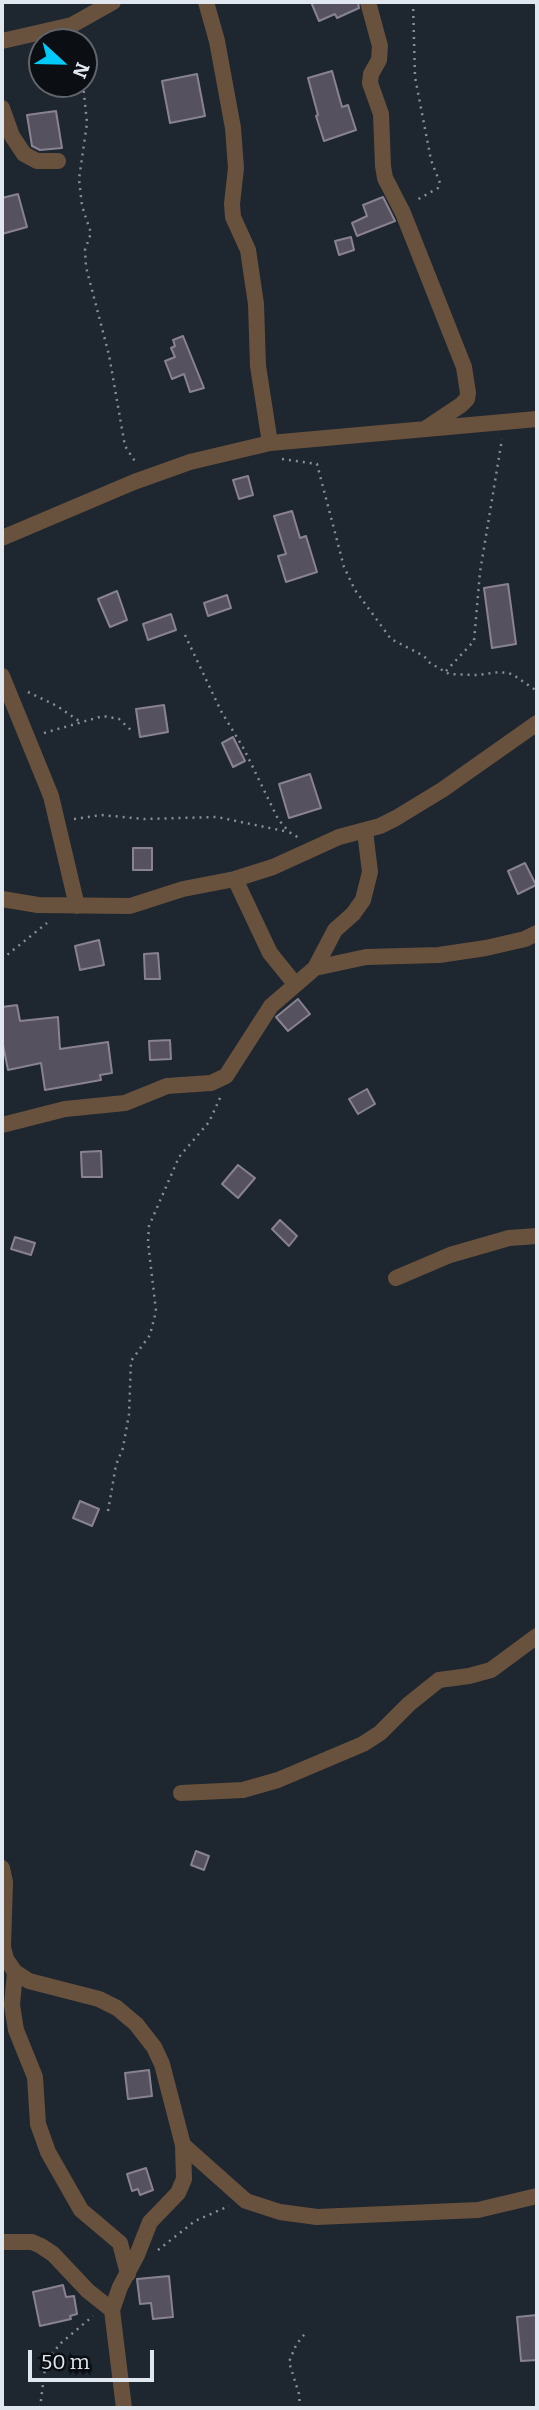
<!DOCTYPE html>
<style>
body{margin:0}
#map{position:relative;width:539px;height:2410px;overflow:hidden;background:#1e2630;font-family:Bitter,serif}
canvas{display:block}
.frame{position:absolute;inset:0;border:4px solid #e1e7ee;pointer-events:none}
.north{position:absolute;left:28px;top:28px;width:70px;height:70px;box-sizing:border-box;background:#0b0f13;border:2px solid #61656b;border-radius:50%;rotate:112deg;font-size:19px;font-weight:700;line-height:28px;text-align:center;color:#e1e7ee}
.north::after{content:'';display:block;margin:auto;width:24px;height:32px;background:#00cbf8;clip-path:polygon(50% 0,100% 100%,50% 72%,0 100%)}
.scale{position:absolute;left:28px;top:2350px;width:126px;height:32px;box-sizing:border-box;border:4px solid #e1e7ee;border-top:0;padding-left:9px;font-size:21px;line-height:24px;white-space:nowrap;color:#e1e7ee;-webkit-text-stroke:5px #0b0f13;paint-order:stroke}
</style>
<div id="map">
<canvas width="539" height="2410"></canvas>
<div class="frame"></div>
<div class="north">N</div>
<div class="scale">50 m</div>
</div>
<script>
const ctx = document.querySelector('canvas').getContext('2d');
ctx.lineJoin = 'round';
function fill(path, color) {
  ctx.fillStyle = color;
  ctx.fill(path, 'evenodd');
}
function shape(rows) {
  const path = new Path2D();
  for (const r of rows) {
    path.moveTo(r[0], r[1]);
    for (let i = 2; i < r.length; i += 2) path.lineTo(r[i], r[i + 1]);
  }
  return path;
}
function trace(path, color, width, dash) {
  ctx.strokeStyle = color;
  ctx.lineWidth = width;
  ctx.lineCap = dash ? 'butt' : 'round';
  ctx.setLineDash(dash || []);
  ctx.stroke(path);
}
const building = shape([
 [311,2,358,2,359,8,337,18,335,14,319,21,311,2],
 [332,71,342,107,348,105,356,130,324,141,316,116,318,115,308,78,332,71],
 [197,74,205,116,170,123,162,81,197,74],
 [56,111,62,148,40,150,32,146,27,115,56,111],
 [18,194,27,227,2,234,2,198,18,194],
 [383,197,395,221,357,236,352,223,367,216,363,205,383,197],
 [351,237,354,250,339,255,335,241,351,237],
 [183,336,204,388,190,392,184,374,172,379,165,361,175,357,171,348,175,346,173,340,183,336],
 [248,476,253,495,239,499,233,480,248,476],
 [292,511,300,538,306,536,317,572,286,582,278,556,286,554,274,516,292,511],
 [508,584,516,644,492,648,484,588,508,584],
 [117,591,127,620,110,627,98,599,117,591],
 [227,595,231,608,208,616,204,603,227,595],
 [171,614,176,630,148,640,143,624,171,614],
 [164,705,168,732,140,737,136,709,164,705],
 [233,737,245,761,233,767,222,743,233,737],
 [310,774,321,808,289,818,279,784,310,774],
 [133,848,152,848,152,870,133,870,133,848],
 [525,863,536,885,518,894,508,871,525,863],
 [99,940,104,965,80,970,75,946,99,940],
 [158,953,160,979,145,979,144,954,158,953],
 [298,999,310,1014,288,1031,276,1017,298,999],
 [17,1005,20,1021,58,1017,60,1049,108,1042,112,1073,100,1075,101,1080,45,1090,41,1063,8,1070,2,1040,2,1007,17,1005],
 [170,1040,171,1059,150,1060,149,1041,170,1040],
 [367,1089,375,1104,358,1114,349,1099,367,1089],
 [101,1151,102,1177,82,1177,81,1152,101,1151],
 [238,1165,255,1178,238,1198,222,1184,238,1165],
 [280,1220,297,1236,289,1246,272,1229,280,1220],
 [15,1237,35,1243,31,1255,11,1249,15,1237],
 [80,1501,99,1509,92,1526,73,1518,80,1501],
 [196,1851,209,1856,204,1870,191,1865,196,1851],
 [149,2070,152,2096,128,2099,125,2073,149,2070],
 [146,2168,153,2190,140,2195,138,2189,132,2191,127,2174,146,2168],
 [169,2276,173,2317,153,2319,151,2303,140,2304,137,2279,169,2276],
 [63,2285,66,2297,74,2296,77,2314,70,2316,71,2319,40,2326,33,2292,63,2285],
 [537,2315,537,2360,521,2361,517,2317,537,2315]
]);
const path = shape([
 [413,2,415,77,431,160,440,183,438,188,415,201],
 [528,2,537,4],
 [83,84,87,123,79,179,82,206,91,233,85,250,86,267,109,355,125,446,136,463],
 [282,459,317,464,344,567,355,590,391,639,424,656,430,663,449,674,478,675,500,672,512,674,537,691],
 [185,635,221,711,244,749,278,819,289,832,299,838],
 [446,671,474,641,480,572,502,439],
 [28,692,57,706,79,721],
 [44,733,103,716,119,719,133,732],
 [74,819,101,815,144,819,217,817,289,832],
 [2,959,47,923],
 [108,1511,116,1465,123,1448,129,1414,131,1361,150,1335,156,1311,148,1242,149,1226,179,1157,209,1122,220,1098],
 [158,2250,195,2221,229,2206],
 [40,2408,45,2368,50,2356,61,2343,93,2316],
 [300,2408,299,2394,289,2362,296,2345,307,2331]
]);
const street = shape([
 [206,2,217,41,233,128,236,168,232,204,233,217,248,250,256,304,258,366,270,443],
 [368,2,380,46,379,60,371,74,370,83,381,114,383,166,385,178,403,213,464,367,468,393,467,399,461,405,425,429],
 [2,41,72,25,113,2],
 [2,108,12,136,24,154,37,161,58,161],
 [2,538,134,482,190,462,270,443,537,419],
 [2,676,51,796,77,906],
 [235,879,270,953,295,984],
 [2,899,38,905,130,906,183,889,235,879,273,867,339,837,380,826,396,818,442,790,537,723],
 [315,968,366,957,439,955,486,948,525,939,537,933],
 [2,1125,65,1109,125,1103,167,1086,211,1083,226,1076,271,1006,315,968,335,930,353,914,363,900,370,872,365,831],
 [396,1278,450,1255,509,1238,537,1236],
 [181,1793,243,1790,278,1780,363,1744,380,1733,409,1704,439,1680,469,1676,491,1670,537,1636],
 [2,1868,5,1882,3,1947,6,1959,15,1972,29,1981,99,1999,117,2008,136,2024,154,2047,162,2064,183,2145,184,2179,178,2193,150,2222,137,2255,120,2287,112,2310,124,2408],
 [15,1972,12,2005,16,2030,35,2077,38,2124,48,2152,81,2210,120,2243,128,2274],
 [183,2145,246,2201,280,2212,317,2217,478,2210,537,2196],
 [2,2242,32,2242,41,2246,53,2254,88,2291,112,2310]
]);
fill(building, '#56515e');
trace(building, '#888291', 2);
trace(path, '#878e97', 2.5, [2, 5]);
trace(street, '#69523d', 16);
</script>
